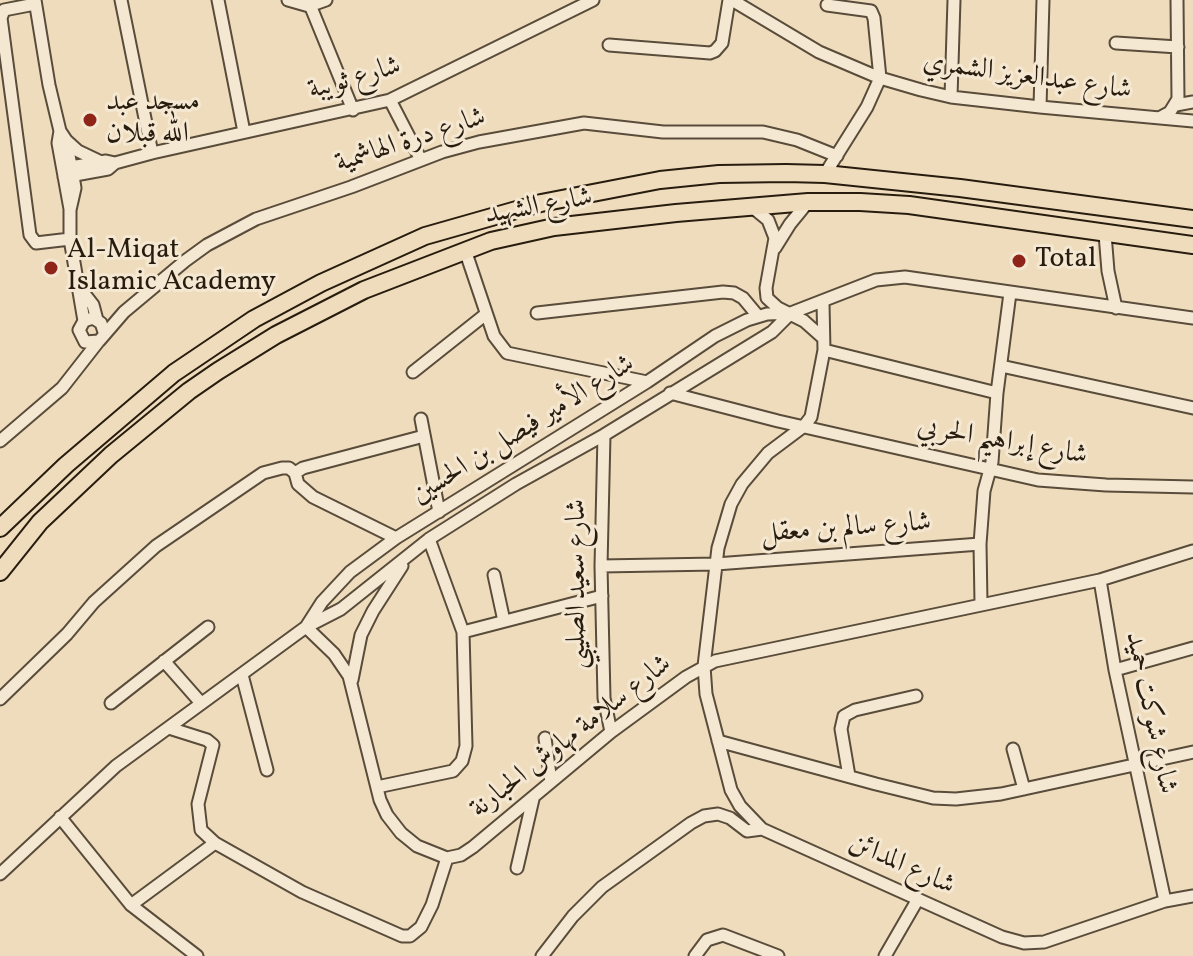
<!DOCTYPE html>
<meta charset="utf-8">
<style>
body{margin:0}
canvas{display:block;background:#efdcbc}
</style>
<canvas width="1193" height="956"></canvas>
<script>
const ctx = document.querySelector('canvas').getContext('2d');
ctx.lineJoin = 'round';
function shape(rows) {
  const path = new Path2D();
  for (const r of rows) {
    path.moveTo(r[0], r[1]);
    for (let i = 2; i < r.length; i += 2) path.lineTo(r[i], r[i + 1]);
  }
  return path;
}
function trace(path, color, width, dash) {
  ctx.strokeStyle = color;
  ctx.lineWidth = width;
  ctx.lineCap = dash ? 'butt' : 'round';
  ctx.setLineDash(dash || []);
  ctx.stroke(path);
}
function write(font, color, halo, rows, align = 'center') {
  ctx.font = font + ' Vollkorn,Amiri,serif';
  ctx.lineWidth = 6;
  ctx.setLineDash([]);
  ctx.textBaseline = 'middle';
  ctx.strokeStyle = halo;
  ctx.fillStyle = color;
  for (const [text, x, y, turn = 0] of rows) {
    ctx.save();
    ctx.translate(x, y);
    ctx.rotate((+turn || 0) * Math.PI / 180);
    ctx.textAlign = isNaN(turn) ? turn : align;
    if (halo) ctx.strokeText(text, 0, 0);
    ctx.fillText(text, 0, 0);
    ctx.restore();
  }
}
const minor = shape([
 [35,0,49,85,60,131,66,140,73,176,75,188,70,210,70,239,84,321],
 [121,0,152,153],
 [218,0,244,132],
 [288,0,309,6,326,0],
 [308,0,353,110],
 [732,0,819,52,880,78,921,90,951,97,1040,107,1193,121],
 [35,4,4,10,1,18,30,235,36,243,70,239],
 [1116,43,1178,47],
 [609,45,710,53,715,51,722,43,729,0],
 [951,97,954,0],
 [390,100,421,160],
 [1176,105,1193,102],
 [1040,107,1043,0],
 [1159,118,1170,112,1178,99,1177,0],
 [60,131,58,143,70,209],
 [67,141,78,151,99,161],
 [65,168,106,161,115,163],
 [825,174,867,107,880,78,874,18,871,11,827,5],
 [64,177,108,169,115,163,152,153,390,100,593,0],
 [752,207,768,220,775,238,766,288,767,298,778,308,804,321,822,337],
 [1105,234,1108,271,1116,308],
 [775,248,790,224,808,202],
 [465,250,494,336,507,353,647,382],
 [82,291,93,305,97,320],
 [823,303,824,350,811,417,804,426,768,453,742,484,731,504,718,548,704,666,706,694,731,790,740,806,762,829,1002,937,1024,943,1044,942,1165,901,1193,896],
 [537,313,723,292,734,293,743,298,758,316],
 [104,332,101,323,93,318,84,321,79,330,85,342,99,341,124,312,185,261,207,245,256,219,351,187,442,152,479,142,584,123,663,132,763,132,797,140,837,156],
 [824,350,997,393],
 [1001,366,1193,408],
 [413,372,486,314],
 [670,393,778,421,1038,480,1106,485,1193,487],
 [421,419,439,512],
 [604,435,601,566,604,698,611,732],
 [0,441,62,388,98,342],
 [396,538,313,497,298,484,295,473,303,468,424,436],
 [601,566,716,564,980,544],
 [494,575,504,621],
 [1100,580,1115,670,1165,901],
 [981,603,980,544,984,491,992,462,997,393,1010,293],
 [306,627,334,654,349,676,380,800,387,815,401,833,417,846,447,858,461,855,473,847,611,732,686,677,715,661,1100,580,1193,551],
 [306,627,322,602,350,572,396,538,647,382,715,336,747,320,767,314,791,313,876,280,905,277,1193,318],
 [463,632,602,596],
 [164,661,201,703],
 [1115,670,1193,648],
 [242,675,267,770],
 [352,680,361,635,373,611,402,566],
 [0,699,67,634,94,602,156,546,263,473,282,468,289,468,295,473],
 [111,703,208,627],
 [169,728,207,740,213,745,198,804,201,830,215,843,302,892,402,936,410,936,421,927,432,905,447,858],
 [545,738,551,782],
 [718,741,876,784,933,798,956,799,1001,794,1193,752],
 [1013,749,1024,789],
 [849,776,841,729,844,716,855,710,916,696],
 [377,787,453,771,462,761,466,746,463,632,429,539],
 [60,817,131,905,197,956],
 [517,868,533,799],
 [0,874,116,766,306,627,341,609,429,539,516,484,604,435,772,332,791,313],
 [131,905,215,843],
 [542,956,573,916,602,887,691,823,704,816,718,814,730,818,747,831,762,829],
 [695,956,707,940,723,935,778,956],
 [885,956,918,899]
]);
const highway = shape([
 [0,528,66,465,174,373,254,319,321,283,425,236,541,203,660,180,719,174,786,173,825,174,960,188,1193,219],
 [0,572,40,522,111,455,189,391,218,371,276,335,364,290,491,241,554,227,676,213,808,202,860,202,909,205,1193,245]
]);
const markers = [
 [90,120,8,"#8f2418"],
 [1019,261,8,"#8f2418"],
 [51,268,8,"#8f2418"]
];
const streetNames = [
 ["شارع عبدالعزيز الشمري",1027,78,8],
 ["شارع ثويبة",355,80,-16],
 ["شارع درة الهاشمية",411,142,-18],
 ["شارع الشهيد",539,208,-10],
 ["شارع الأمير فيصل بن الحسين",524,431,-32],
 ["شارع إبراهيم الحربي",1002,443,10],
 ["شارع سالم بن معقل",846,530,-4],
 ["شارع سعيد الصليبي",579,584,-90],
 ["شارع شوكت حميد",1149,713,78],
 ["شارع سلامة مهاوش الحبارنة",572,738,-38],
 ["شارع المدائن",901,866,24]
];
const poiNames = [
 ["مسجد عبد",106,104],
 ["الله قبلان",106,136],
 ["Al-Miqat",67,252],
 ["Islamic Academy",67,284],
 ["Total",1035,261]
];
trace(minor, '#594c3a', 15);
trace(highway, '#271c0e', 20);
trace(minor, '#f5e8d3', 11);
trace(highway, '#efdcbc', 16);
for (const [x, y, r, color] of markers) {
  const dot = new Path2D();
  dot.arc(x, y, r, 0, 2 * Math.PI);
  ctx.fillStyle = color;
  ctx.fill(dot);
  trace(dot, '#f5e8d3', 3);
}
write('28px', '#271c0e', '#f5e8d3', streetNames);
write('28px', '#271c0e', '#f5e8d3', poiNames, 'left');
</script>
